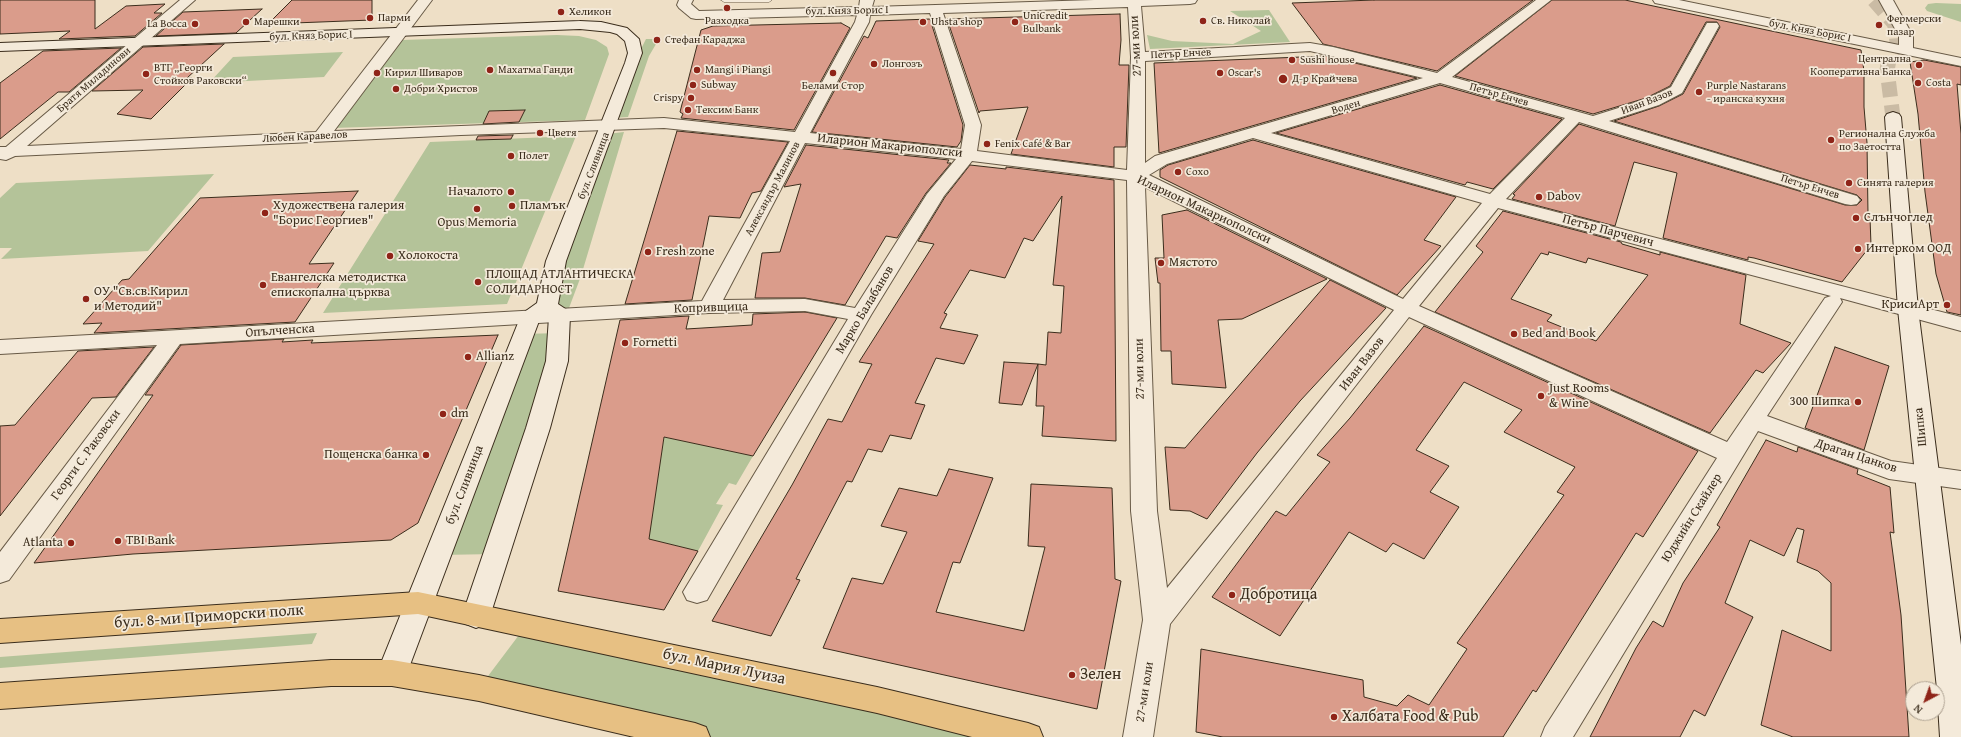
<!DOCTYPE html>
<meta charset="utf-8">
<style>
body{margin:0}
#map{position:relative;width:1961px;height:737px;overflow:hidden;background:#eedfc6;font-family:"Gentium Book Plus",serif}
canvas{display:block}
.north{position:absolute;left:1905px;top:681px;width:40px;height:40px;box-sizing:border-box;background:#f4eada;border:1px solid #aa9e8e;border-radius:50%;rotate:221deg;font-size:11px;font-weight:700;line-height:16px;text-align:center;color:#3b2d1c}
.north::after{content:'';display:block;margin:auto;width:14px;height:18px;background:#8f2418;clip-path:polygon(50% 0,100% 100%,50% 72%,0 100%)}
</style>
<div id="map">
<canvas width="1961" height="737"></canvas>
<div class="north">N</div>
</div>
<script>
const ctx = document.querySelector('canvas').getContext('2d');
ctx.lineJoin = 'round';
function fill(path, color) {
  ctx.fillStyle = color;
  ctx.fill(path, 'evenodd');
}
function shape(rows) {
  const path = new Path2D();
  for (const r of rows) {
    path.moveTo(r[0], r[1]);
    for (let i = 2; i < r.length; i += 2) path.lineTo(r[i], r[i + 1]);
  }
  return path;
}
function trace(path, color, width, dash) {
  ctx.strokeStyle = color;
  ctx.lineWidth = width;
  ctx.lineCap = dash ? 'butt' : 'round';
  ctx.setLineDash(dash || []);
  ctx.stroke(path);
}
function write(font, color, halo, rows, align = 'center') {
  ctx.font = font + ' "Gentium Book Plus",serif';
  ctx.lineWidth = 3.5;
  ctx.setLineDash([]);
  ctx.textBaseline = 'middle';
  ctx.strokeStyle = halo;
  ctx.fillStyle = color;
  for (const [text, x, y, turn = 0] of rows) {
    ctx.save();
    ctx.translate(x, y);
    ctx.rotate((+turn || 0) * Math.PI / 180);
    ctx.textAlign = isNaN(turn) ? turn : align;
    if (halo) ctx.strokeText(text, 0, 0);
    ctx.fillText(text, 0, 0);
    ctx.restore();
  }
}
const green = shape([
 [1936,3,1961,4,1961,22,1927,11,1925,8,1928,4],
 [1269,10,1290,42,1150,49,1147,35,1172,41,1233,44,1261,31,1230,11],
 [557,35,579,36,596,40,607,47,609,54,585,120,333,128,402,40],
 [646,39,659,39,649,56,628,117,611,118,635,53,642,47],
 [343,52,324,77,209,83,233,57],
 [624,132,581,276,569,308,553,310,556,261,607,134],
 [576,136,507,304,323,313,430,142],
 [214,174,148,251,1,259,12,248,0,248,0,198,16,183],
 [559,333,496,554,439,555,524,334],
 [664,437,753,456,736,485,729,483,716,504,723,505,698,551,640,537,642,525,651,524],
 [525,627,1005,737,685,737,479,688],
 [317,633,312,644,0,668,0,657]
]);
const building = shape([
 [0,0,95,0,95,29,126,6,165,4,154,13,162,13,135,36,59,39,70,31,0,34,0,0],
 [292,0,372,0,372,20,268,24,292,0],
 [1374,0,1533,0,1437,71,1323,44,1292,3,1374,0],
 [1552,0,1625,0,1861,50,1864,71,1864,107,1867,143,1868,215,1870,218,1871,245,1842,282,1754,258,1748,257,1748,260,1663,238,1677,173,1634,162,1615,226,1512,199,1515,195,1513,194,1579,124,1845,205,1857,205,1862,200,1857,195,1614,121,1659,106,1683,94,1720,27,1717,22,1706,22,1670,86,1646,98,1593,114,1455,76,1552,0],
 [262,9,236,33,156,36,183,12,262,9],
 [1120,14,1121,40,1119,65,1129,65,1126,147,1114,147,1114,167,1011,154,1028,107,980,111,979,113,947,19,1120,14],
 [930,19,963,125,961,141,957,147,812,132,864,36,868,38,876,21,930,19],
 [841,23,850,28,794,130,681,118,683,114,680,112,701,30,713,26,841,23],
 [224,44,187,78,192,78,151,119,117,114,143,90,92,91,143,47,224,44],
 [121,48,69,92,58,92,0,139,0,83,43,51,121,48],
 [1326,56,1417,78,1159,153,1154,63,1326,56],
 [1924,60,1961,67,1961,85,1957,84,1961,134,1961,315,1947,312,1936,274,1925,192,1918,114,1910,62,1924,60],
 [1440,85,1562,119,1493,189,1467,182,1465,185,1276,133,1440,85],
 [525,110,519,122,483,124,489,111,525,110],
 [677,131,788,142,761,191,752,193,740,218,709,216,692,300,625,304,677,131],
 [513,135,511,139,476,140,478,136,513,135],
 [1253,140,1456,197,1424,240,1441,246,1397,295,1160,177,1160,170,1168,165,1253,140],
 [806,145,949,160,947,163,951,163,926,193,897,238,886,236,845,305,805,298,755,298,762,253,780,252,801,184,784,187,806,145],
 [970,165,1006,169,1006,167,1114,180,1116,441,1042,436,1044,406,1036,406,1038,364,1046,365,1048,332,1061,333,1064,286,1053,285,1062,196,1033,241,1024,238,1005,278,970,270,944,313,947,314,940,328,978,335,964,364,936,358,915,403,925,405,911,439,890,435,882,452,868,449,852,482,847,481,796,579,800,580,771,636,712,621,792,485,828,419,842,422,872,364,859,362,934,244,918,241,945,197,970,165],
 [358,191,309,264,334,263,295,322,94,333,102,323,83,324,122,280,129,279,200,198,358,191],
 [1187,210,1327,279,1242,319,1218,320,1226,388,1172,384,1171,351,1161,351,1160,283,1158,283,1155,258,1164,258,1162,215,1187,210],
 [1503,211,1621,242,1622,244,1660,255,1660,252,1746,275,1740,324,1791,343,1763,373,1756,370,1710,433,1435,312,1483,252,1476,246,1503,211],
 [1549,252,1586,263,1588,258,1648,275,1596,341,1547,321,1552,315,1511,299,1541,253,1548,255,1549,252],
 [1330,280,1386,308,1300,401,1257,453,1207,519,1190,511,1170,510,1165,447,1185,448,1330,280],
 [805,312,837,318,753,456,664,437,649,539,698,551,664,610,558,591,620,320,689,316,686,329,752,325,753,314,805,312],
 [1424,326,1698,451,1643,537,1636,533,1536,692,1533,690,1503,737,1223,737,1196,732,1201,649,1363,680,1364,697,1397,706,1408,695,1429,705,1467,649,1457,643,1564,495,1557,492,1575,467,1504,432,1522,410,1464,382,1416,450,1449,466,1430,492,1459,507,1424,559,1393,543,1386,552,1349,532,1280,636,1212,597,1276,511,1286,516,1330,462,1317,455,1350,418,1424,326],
 [498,335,418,523,391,540,133,554,34,563,153,395,145,395,181,345,284,339,282,342,313,340,311,343,498,335],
 [154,347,116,397,92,398,0,516,0,426,15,425,78,351,154,347],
 [1835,347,1889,366,1864,450,1805,428,1835,347],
 [1004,362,1038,364,1022,405,999,403,1004,362],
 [1766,440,1797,452,1798,447,1858,469,1857,474,1890,487,1894,533,1890,532,1901,615,1909,737,1793,737,1761,725,1782,630,1831,651,1831,583,1818,571,1797,562,1804,530,1797,528,1784,556,1750,540,1725,603,1753,617,1705,716,1694,710,1680,737,1590,737,1636,648,1653,621,1663,627,1683,583,1720,527,1717,525,1766,440],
 [949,469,993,478,960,563,953,562,936,612,1024,631,1045,547,1028,546,1031,484,1112,488,1115,579,1121,581,1097,709,823,648,852,578,883,584,907,532,881,526,899,488,937,496,949,469]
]);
const secondaryTunnel = shape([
 [1874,0,1894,23,1896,30,1897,44,1889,60,1887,70,1893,117]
]);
const lane = shape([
 [721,0,772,0,769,2,724,2,721,0]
]);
const street = shape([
 [180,0,195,0,27,146,316,132,418,0,432,0,334,131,664,118,795,132,855,22,857,15,696,19,691,18,679,8,677,5,679,0,693,0,691,4,699,11,859,7,860,0,874,0,872,7,1094,0,1197,0,1195,3,1190,4,1141,6,1145,52,1310,43,1333,47,1437,73,1536,0,1551,0,1452,77,1593,116,1647,99,1671,87,1707,23,1717,23,1719,26,1682,93,1659,105,1609,121,1857,196,1860,200,1857,204,1851,205,1845,204,1579,122,1506,199,1961,317,1961,331,1840,298,1842,302,1767,416,1891,461,1961,471,1961,489,1889,479,1758,431,1573,737,1541,737,1545,727,1717,458,1409,317,1170,624,1153,737,1123,737,1143,620,1131,511,1127,180,972,161,944,196,871,315,707,600,697,603,687,600,683,592,848,319,805,311,709,313,180,344,9,580,0,583,0,552,157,345,0,354,0,340,702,301,790,141,664,128,461,135,15,156,6,160,0,159,0,147,6,147,180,0],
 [1128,7,1131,57,1127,170,977,151,981,125,943,13,1128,7],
 [930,13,965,125,961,149,810,133,869,22,870,15,930,13],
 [1310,51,1423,78,1155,156,1145,163,1145,61,1310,51],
 [1440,83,1565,118,1490,194,1271,133,1440,83],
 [1253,138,1482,203,1403,299,1149,175,1167,164,1253,138],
 [805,143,956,159,927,194,855,308,805,299,723,300,805,143],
 [1145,187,1394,310,1167,588,1157,511,1145,187],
 [1498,208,1831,296,1825,298,1727,442,1419,306,1498,208],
 [1653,0,1679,0,1899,45,1899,36,1879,0,1893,0,1913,36,1913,48,1961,58,1961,66,1660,4,1655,3,1653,0]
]);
const secondary = shape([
 [580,21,601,22,627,28,639,39,642,53,566,261,558,304,567,310,570,315,568,361,550,428,490,616,486,624,476,628,466,624,462,616,526,428,546,361,549,317,547,316,539,321,407,673,402,682,392,686,382,682,377,673,520,318,523,313,537,303,546,261,625,63,628,53,625,41,617,34,610,32,580,29,0,51,0,43,580,21],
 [1893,112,1899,114,1901,117,1918,309,1961,645,1961,737,1940,737,1937,689,1898,309,1885,117,1887,114,1893,112]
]);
const primary = shape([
 [418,592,877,687,1028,723,1039,727,1043,737,972,737,877,713,418,614,0,643,0,619,418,592],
 [331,660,392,660,479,675,695,723,706,727,710,737,634,737,479,701,392,686,331,686,0,709,0,683,331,660]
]);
const markers = [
 [727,8,4,"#8f2418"],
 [561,12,4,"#8f2418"],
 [370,18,4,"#8f2418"],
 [1203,21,4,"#8f2418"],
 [246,22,4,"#8f2418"],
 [923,22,4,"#8f2418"],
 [1015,22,4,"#8f2418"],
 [195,24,4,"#8f2418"],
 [1879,25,4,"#8f2418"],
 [657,40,4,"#8f2418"],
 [1292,60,4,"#8f2418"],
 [874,64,4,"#8f2418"],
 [1919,65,4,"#8f2418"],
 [490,70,4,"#8f2418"],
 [697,70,4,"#8f2418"],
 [377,73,4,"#8f2418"],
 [833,73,4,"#8f2418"],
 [1220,73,4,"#8f2418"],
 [146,74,4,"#8f2418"],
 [1283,79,5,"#8f2418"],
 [1918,83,4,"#8f2418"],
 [693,85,4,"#8f2418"],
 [396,89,4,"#8f2418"],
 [1699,92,4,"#8f2418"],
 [691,98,4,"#8f2418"],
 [688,110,4,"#8f2418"],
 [540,133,4,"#8f2418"],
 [1831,140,4,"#8f2418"],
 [987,144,4,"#8f2418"],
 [511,156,4,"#8f2418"],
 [1178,172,4,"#8f2418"],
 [1849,183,4,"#8f2418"],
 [511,192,4,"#8f2418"],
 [1539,197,4,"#8f2418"],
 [512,206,4,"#8f2418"],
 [477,209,4,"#8f2418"],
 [265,213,4,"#8f2418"],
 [1856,218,4,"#8f2418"],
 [1858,249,4,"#8f2418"],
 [648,252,4,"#8f2418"],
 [390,256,4,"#8f2418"],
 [1161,263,4,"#8f2418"],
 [478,282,4,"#8f2418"],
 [263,285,4,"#8f2418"],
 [86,299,4,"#8f2418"],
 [1947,305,4,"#8f2418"],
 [1514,334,4,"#8f2418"],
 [625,343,4,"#8f2418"],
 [468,357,4,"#8f2418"],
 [1541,396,4,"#8f2418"],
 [1858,402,4,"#8f2418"],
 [443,414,4,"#8f2418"],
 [426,455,4,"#8f2418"],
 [118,541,4,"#8f2418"],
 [71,543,4,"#8f2418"],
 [1232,595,4,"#8f2418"],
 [1072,675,4,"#8f2418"],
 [1334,717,4,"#8f2418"]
];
const farStreetnames = [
 ["бул. Княз Борис I",847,11,-1],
 ["бул. Княз Борис I",1810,31,11],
 ["бул. Княз Борис I",311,36,-2],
 ["Петър Енчев",1181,54,-3],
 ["Братя Миладинови",94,80,-41],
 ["Петър Енчев",1499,95,16],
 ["Иван Вазов",1647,102,-21],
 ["Воден",1346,107,-17],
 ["Любен Каравелов",305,137,-3],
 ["бул. Сливница",594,166,-69],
 ["Петър Енчев",1810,187,17],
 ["Александър Малинов",773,189,-62]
];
const farPoinames = [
 ["Хеликон",569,12],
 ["UniCredit",1023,16],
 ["Bulbank",1023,29],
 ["Парми",378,18],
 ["Фермерски",1887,19],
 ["пазар",1887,32],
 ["Разходка",727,21,"center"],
 ["Св. Николай",1211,21],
 ["Марешки",254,22],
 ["Uhsta shop",931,22],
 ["La Bocca",187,24,"right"],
 ["Стефан Караджа",665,40],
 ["Централна",1911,59,"right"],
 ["Кооперативна Банка",1911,72,"right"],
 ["Sushi house",1300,60],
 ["Лонгозъ",882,64],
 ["ВТГ „Георги",154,68],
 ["Стойков Раковски“",154,81],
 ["Махатма Ганди",498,70],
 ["Mangi i Piangi",705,70],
 ["Кирил Шиваров",385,73],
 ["Oscar's",1228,73],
 ["Д-р Крайчева",1292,79],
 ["Costa",1926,83],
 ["Subway",701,85],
 ["Белами Стор",833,86,"center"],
 ["Purple Nastarans",1707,86],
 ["- иранска кухня",1707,99],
 ["Добри Христов",404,89],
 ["Crispy",683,98,"right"],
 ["Тексим Банк",696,110],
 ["Цветя",548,133],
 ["Pегионална Cлужба",1839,134],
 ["по Заетостта",1839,147],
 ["Fenix Café & Bar",995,144],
 ["Полет",519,156],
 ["Сохо",1186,172],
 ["Синята галерия",1857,183]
];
const streetNames = [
 ["27-ми юли",1136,46,-93],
 ["Иларион Макариополски",890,146,6],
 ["Иларион Макариополски",1204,210,25],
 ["Петър Парчевич",1608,231,15],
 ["Копривщица",711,308,-2],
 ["Марко Балабанов",865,310,-59],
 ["Опълченска",280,331,-4],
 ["Иван Вазов",1362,364,-52],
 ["27-ми юли",1140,369,-91],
 ["Шипка",1921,427,-96],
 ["Георги С. Раковски",86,455,-54],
 ["Драган Цанков",1856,456,18],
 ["бул. Сливница",465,485,-69],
 ["Юджийн Скайлер",1692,518,-58],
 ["27-ми юли",1145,692,-81]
];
const poiNames = [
 ["Началото",503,192,"right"],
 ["Dabov",1547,197],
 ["Художествена галерия",273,206],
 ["\"Борис Георгиев\"",273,221],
 ["Пламък",520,206],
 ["Слънчоглед",1864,218],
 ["Opus Memoria",477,223,"center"],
 ["Интерком ООД",1866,249],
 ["Fresh zone",656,252],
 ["Холокоста",398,256],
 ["Мястото",1169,263],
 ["ПЛОЩАД АТЛАНТИЧЕСКА",486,275],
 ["СОЛИДАРНОСТ",486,290],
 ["Евангелска методистка",271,278],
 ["епископална църква",271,293],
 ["ОУ \"Св.св.Кирил",94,292],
 ["и Методий\"",94,307],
 ["КрисиАрт",1939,305,"right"],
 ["Bed and Book",1522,334],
 ["Fornetti",633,343],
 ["Allianz",476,357],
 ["Just Rooms",1549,389],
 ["& Wine",1549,404],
 ["300 Шипка",1850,402,"right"],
 ["dm",451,414],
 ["Пощенска банка",418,455,"right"],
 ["TBI Bank",126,541],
 ["Atlanta",63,543,"right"]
];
const nearPoinames = [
 ["Добротица",1240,595],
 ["Зелен",1080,675],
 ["Халбата Food & Pub",1342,717]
];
const nearStreetnames = [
 ["бул. 8-ми Приморски полк",209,617,-4],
 ["бул. Мария Луиза",724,667,12]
];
fill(green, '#b4c399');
fill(building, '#da9c8b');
trace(building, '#3b2d1c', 1);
trace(secondaryTunnel, '#cabba4', 15, [15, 8]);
trace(lane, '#685a46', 1);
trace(street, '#685a46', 2);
trace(secondary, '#3b2d1c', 2);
trace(primary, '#3b2d1c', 2);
fill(lane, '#f4eada');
fill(street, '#f4eada');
fill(secondary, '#f4eada');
fill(primary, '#e7c083');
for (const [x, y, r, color] of markers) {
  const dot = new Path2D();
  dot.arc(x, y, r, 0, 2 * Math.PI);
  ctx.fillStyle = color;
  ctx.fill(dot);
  trace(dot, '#f4eada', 1.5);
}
write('11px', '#3b2d1c', '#f4eada', farStreetnames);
write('11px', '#3b2d1c', '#f4eada', farPoinames, 'left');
write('13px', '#3b2d1c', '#f4eada', streetNames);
write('13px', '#3b2d1c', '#f4eada', poiNames, 'left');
write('16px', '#3b2d1c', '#f4eada', nearPoinames, 'left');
write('16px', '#3b2d1c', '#f4eada', nearStreetnames);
</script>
